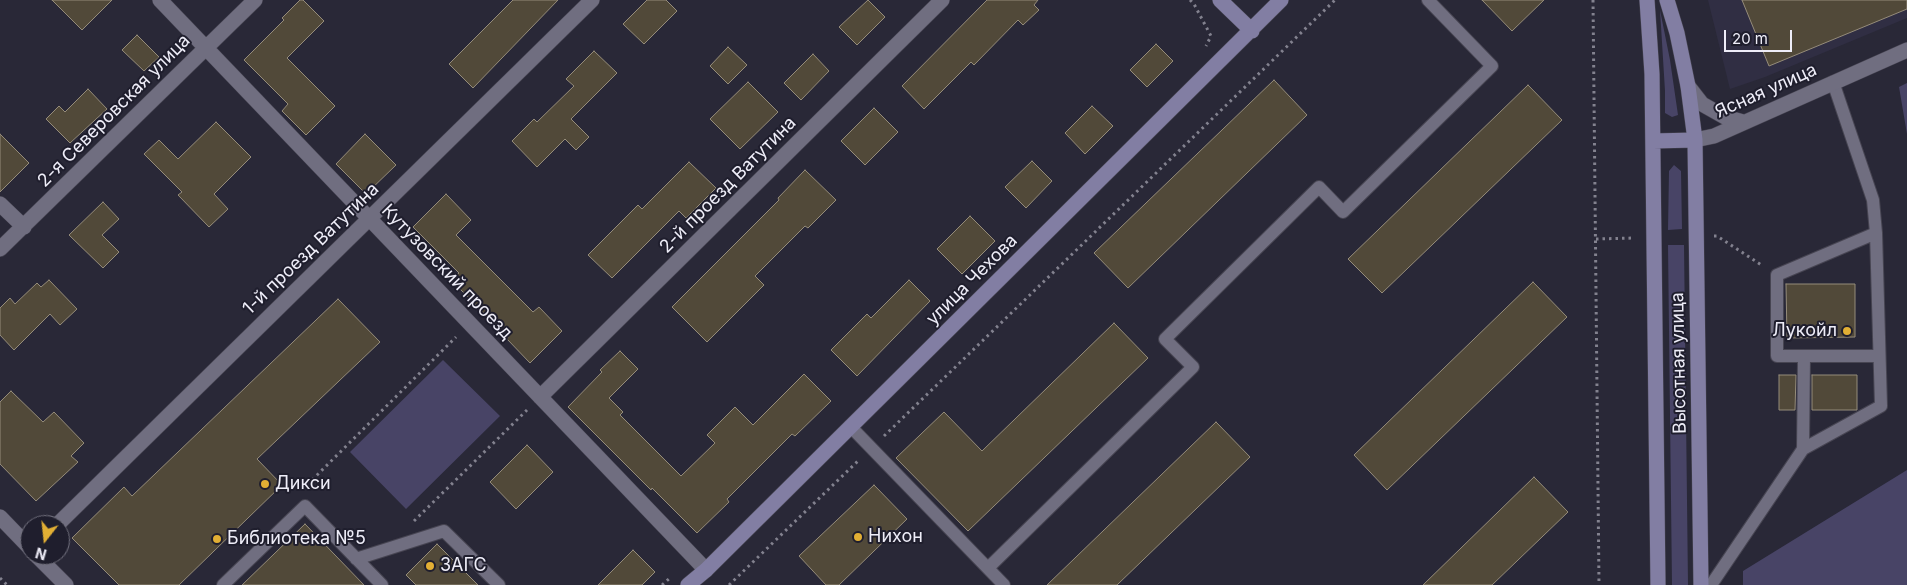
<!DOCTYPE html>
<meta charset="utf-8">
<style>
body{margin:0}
#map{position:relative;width:1907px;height:585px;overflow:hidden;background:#292837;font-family:Inter,sans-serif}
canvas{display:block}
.north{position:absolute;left:20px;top:515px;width:50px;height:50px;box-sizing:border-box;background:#1f1e2d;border:1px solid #72717e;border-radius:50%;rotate:196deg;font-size:14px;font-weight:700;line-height:20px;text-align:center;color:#eeedf8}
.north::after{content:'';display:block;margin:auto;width:18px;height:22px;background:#e2af34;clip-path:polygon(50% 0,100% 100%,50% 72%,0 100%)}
.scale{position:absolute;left:1724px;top:30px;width:68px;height:22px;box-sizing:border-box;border:2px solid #eeedf8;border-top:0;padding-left:6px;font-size:15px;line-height:18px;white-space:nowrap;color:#eeedf8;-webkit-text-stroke:4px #1f1e2d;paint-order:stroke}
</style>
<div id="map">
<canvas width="1907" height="585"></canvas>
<div class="north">N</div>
<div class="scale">20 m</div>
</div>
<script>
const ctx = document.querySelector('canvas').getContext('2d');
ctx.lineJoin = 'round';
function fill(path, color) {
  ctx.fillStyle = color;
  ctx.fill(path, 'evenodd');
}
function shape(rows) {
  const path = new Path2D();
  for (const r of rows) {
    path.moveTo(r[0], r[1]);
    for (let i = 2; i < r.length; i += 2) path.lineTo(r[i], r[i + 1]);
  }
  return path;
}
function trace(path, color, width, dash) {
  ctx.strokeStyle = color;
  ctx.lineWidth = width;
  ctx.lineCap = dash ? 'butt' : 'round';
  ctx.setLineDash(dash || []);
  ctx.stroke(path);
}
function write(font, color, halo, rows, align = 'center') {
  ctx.font = font + ' Inter,sans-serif';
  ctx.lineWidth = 4;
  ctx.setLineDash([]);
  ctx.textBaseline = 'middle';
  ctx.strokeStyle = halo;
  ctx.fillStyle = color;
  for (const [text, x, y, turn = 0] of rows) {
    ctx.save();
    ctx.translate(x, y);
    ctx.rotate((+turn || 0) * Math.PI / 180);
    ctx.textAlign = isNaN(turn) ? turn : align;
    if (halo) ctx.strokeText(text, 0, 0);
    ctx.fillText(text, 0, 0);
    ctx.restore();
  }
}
const built = shape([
 [1708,0,1907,0,1907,18,1765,77,1730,89]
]);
const green = shape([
 [1660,10,1670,60,1678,115,1672,117,1665,113,1665,91],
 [1907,83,1907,134,1899,87],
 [1674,165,1681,171,1682,229,1668,230,1669,171],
 [1668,245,1684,245,1688,585,1672,585],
 [443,360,500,416,406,509,350,452],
 [1907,470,1907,585,1743,585,1743,571]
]);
const building = shape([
 [52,0,112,0,82,30,52,0],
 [300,0,303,0,324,21,287,58,335,106,306,135,282,111,288,104,244,60,284,20,282,18,300,0],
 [513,0,558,0,473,88,449,64,513,0],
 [647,0,666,0,677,11,644,44,623,24,647,0],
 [868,0,885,17,857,45,839,27,868,0],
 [987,0,1038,0,1034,5,1039,10,1023,25,1018,20,974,65,971,62,924,109,902,86,987,0],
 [1482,0,1544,0,1512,31,1482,0],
 [1742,0,1907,0,1907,9,1769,66,1742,0],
 [137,35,159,57,144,71,122,50,137,35],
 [1156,44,1173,61,1147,87,1130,70,1156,44],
 [728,47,747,65,728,84,710,66,728,47],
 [594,51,617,73,571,119,589,137,576,150,565,139,537,167,512,141,534,119,537,122,574,86,566,79,594,51],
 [813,54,829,71,801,100,784,83,813,54],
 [1274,80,1307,115,1128,288,1094,253,1274,80],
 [748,82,778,112,740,149,710,119,748,82],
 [1528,85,1562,120,1382,293,1348,259,1528,85],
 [88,89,107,109,70,143,46,119,59,106,65,112,88,89],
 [1092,106,1113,126,1085,154,1065,133,1092,106],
 [874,108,898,132,865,165,841,141,874,108],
 [216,122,251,157,214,194,228,209,209,227,178,195,182,192,144,154,159,140,178,159,216,122],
 [0,134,29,163,0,192,0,134],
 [365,134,396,165,366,194,336,164,365,134],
 [1032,161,1052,181,1026,208,1005,187,1032,161],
 [689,162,716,188,686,218,679,211,612,278,588,255,638,205,642,209,689,162],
 [805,170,836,200,808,228,805,226,755,276,764,285,707,342,672,307,779,200,778,198,805,170],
 [446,194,471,220,456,235,533,312,539,307,562,331,530,363,507,339,508,337,451,280,459,273,413,227,446,194],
 [103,202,119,219,102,235,119,252,103,268,69,235,103,202],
 [970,216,995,241,962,274,937,249,970,216],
 [49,280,77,309,60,325,50,314,14,350,0,335,0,308,10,298,15,304,37,283,41,287,49,280],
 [909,280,930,301,857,376,831,350,867,314,871,318,909,280],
 [1533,282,1567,317,1387,490,1354,455,1533,282],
 [1786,284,1855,284,1855,337,1787,338,1786,284],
 [338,299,380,342,257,459,282,485,179,585,119,585,72,538,124,487,132,496,338,299],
 [1114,323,1148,358,968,531,896,458,944,412,982,451,1114,323],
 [620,351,638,369,609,398,623,412,620,415,681,476,715,443,707,435,735,407,753,425,804,374,831,401,795,436,792,434,727,499,729,502,697,533,652,488,651,490,568,407,602,372,600,370,620,351],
 [1779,375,1796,375,1795,410,1779,410,1779,375],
 [1812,375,1857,375,1857,410,1812,410,1812,375],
 [11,391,43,422,54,412,84,443,71,456,78,462,36,501,0,464,0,402,11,391],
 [1216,422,1250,457,1117,585,1047,585,1216,422],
 [527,445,553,472,516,509,490,482,527,445],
 [1534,477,1568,512,1492,585,1423,585,1534,477],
 [874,485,907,519,839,585,826,585,799,556,874,485],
 [305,524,364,585,242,585,305,524],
 [437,544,478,585,416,585,406,575,437,544],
 [633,550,655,572,642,585,598,585,633,550]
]);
const path = shape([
 [1190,0,1194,4,1211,36,1206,46],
 [1593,0,1599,585],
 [1714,236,1717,236,1763,266],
 [1596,239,1635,238],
 [884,436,1335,0],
 [303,489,456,337],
 [414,521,527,410],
 [0,578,7,585],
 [662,585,671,577],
 [729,585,860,459]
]);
const lane = shape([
 [1804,356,1879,356],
 [850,426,1004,585],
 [1803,449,1881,406,1876,233],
 [356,559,444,531,499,585],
 [988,568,1193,367,1165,339,1319,187,1343,212,1492,66,1428,0],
 [223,585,305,506,382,585],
 [1711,585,1803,449,1804,356,1777,356,1777,275,1876,233,1873,200,1833,82]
]);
const street = shape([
 [160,0,706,570],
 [1688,86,1702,104,1725,117,1743,122],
 [1695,140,1714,136,1907,50],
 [0,204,24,227],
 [0,249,255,0],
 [540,397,942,0],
 [0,517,30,548],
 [57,525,592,0],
 [36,555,66,585]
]);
const secondary = shape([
 [1220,0,1252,31],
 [1647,0,1652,74,1658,585],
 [1667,0,1677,33,1688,86,1695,140,1701,585],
 [1653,141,1695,140],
 [688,585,706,570,1281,0]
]);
const markers = [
 [1847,331,5,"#e2af34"],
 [265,484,5,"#e2af34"],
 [858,537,5,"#e2af34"],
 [217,539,5,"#e2af34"],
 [430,566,5,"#e2af34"]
];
const streetNames = [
 ["Ясная улица",1766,91,-24],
 ["2-я Северовская улица",114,111,-45],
 ["2-й проезд Ватутина",728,185,-45],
 ["1-й проезд Ватутина",311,249,-44],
 ["Кутузовский проезд",447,272,46],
 ["улица Чехова",972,280,-45],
 ["Высотная улица",1679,363,-91]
];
const poiNames = [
 ["Лукойл",1837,331,"right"],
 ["Дикси",275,484],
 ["Нихон",868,537],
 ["Библиотека №5",227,539],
 ["ЗАГС",440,566]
];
fill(built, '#302e43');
fill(green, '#484466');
fill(building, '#514939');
trace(building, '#958c7a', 1);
trace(lane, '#474552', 14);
trace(street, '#474552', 16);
trace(secondary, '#474552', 16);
trace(path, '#83828f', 3, [2.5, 4]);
trace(lane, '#706e80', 12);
trace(street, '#706e80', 15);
trace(secondary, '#827ea3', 15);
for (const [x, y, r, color] of markers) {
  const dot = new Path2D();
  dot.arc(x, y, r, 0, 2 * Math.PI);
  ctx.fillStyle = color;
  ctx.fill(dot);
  trace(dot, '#1f1e2d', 2);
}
write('18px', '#eeedf8', '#1f1e2d', streetNames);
write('18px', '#eeedf8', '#1f1e2d', poiNames, 'left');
</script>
